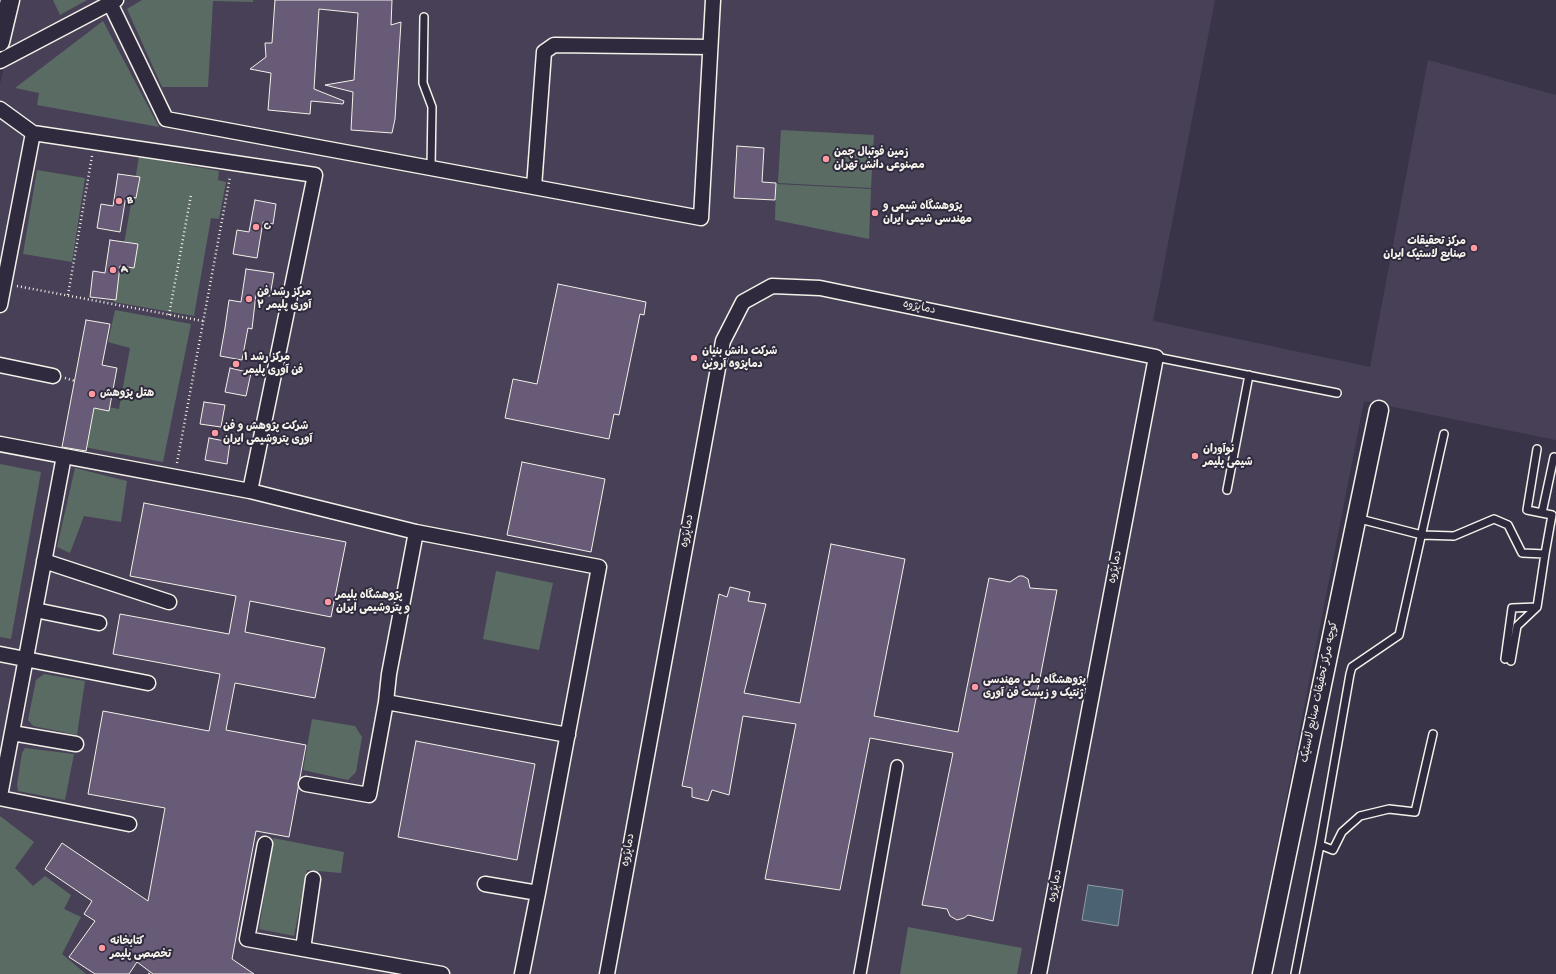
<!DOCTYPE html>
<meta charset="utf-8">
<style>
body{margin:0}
canvas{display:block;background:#3a3449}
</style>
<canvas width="1556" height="974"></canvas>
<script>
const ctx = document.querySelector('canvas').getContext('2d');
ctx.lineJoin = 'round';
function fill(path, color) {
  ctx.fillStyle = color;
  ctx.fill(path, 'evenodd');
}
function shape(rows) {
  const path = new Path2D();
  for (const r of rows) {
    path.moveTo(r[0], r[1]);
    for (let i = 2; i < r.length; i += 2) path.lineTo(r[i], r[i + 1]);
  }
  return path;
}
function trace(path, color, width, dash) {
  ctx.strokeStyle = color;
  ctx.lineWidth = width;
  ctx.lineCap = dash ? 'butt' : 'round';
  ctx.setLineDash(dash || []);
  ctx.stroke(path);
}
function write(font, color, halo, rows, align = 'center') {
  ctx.font = font + ' "Gochi Hand","Playpen Sans Arabic",sans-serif';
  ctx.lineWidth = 4;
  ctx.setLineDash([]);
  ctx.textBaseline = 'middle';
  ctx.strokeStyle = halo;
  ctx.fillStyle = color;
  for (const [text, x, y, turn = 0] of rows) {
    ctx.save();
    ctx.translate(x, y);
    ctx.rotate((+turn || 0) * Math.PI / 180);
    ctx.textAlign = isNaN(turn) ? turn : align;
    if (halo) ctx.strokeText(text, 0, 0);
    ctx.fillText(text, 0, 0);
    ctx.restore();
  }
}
const built = shape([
 [20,0,1215,0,1153,321,1370,367,1428,60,1556,95,1556,440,1364,401,1252,974,0,974,0,84]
]);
const green = shape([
 [53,0,87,0,60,15],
 [142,0,253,0,253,2,213,1,208,87,162,87,127,9],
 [103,21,159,127,37,105,39,93,15,88],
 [781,130,874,135,871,188,778,183],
 [139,157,219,171,218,180,226,182,219,219,211,218,194,316,114,302],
 [37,170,85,178,72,262,23,254],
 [776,184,871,189,869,239,775,220],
 [115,310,191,324,163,462,84,447,91,404,119,409,130,348,108,342],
 [0,464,41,472,11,639,0,637],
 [75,468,127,481,121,522,84,516,70,553,57,547],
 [496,571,553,583,539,650,483,639],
 [44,674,85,681,77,735,33,726,28,720,36,680],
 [312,719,355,726,362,737,356,772,348,780,303,770],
 [25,748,74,754,65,800,18,791,17,785,22,753],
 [0,816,34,842,15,868,33,886,45,876,71,895,64,909,81,917,62,954,86,974,0,974],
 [273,838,344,852,341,873,307,870,294,936,259,929],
 [908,927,1022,948,1017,974,900,974]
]);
const water = shape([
 [1088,885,1123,890,1118,926,1082,920,1088,885]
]);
const building = shape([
 [275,0,392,0,391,25,401,22,395,119,392,133,351,130,353,92,325,85,354,80,358,13,319,9,314,89,344,101,343,104,311,101,310,114,268,110,271,73,250,69,266,57,265,43,272,43,275,0],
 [737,146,764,148,762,182,776,183,775,200,734,198,737,146],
 [118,174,140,177,136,198,126,196,120,232,97,228,101,204,113,206,118,174],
 [255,200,276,204,273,224,263,222,257,258,233,254,237,230,249,232,255,200],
 [110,240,138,244,134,268,120,266,116,300,90,297,93,271,105,273,110,240],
 [246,269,274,273,270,296,256,294,252,329,248,328,242,360,220,356,225,328,229,300,241,302,246,269],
 [558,284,646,302,644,315,640,314,619,415,614,414,609,439,505,418,513,379,537,384,558,284],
 [86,320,110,324,102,365,117,368,109,411,94,408,86,451,62,447,86,320],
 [230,368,251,373,246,396,225,392,230,368],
 [204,402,225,405,221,427,200,424,204,402],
 [209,438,230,442,227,464,205,460,209,438],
 [522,462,605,479,591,552,507,535,522,462],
 [144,503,346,542,331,617,250,601,245,632,325,648,315,698,235,683,226,730,306,745,289,837,256,831,232,959,254,974,153,974,137,962,129,974,95,974,69,957,95,921,84,914,92,901,45,869,62,843,148,901,165,808,88,794,103,711,209,731,220,674,113,654,120,614,229,634,236,596,130,576,144,503],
 [831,544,905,559,874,716,958,732,989,578,1010,582,1019,576,1023,576,1028,579,1030,588,1057,590,993,921,968,915,964,918,957,920,950,916,947,909,922,905,953,753,870,738,840,890,765,879,796,724,743,716,729,795,712,790,708,801,692,797,692,788,682,786,719,594,727,597,730,587,750,592,748,601,766,604,744,693,800,703,831,544],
 [416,741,535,764,517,860,398,837,416,741]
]);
const path = shape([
 [17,286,203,321],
 [68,295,92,156],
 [169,315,191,195],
 [65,378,75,381],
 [177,463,230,177],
 [149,974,150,972]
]);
const service = shape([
 [424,17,423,83,432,107,431,168],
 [1156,357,1337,393],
 [1537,449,1527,510,1542,513],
 [1227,490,1249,375],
 [1356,518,1422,535,1454,536,1494,519,1508,525,1522,553,1545,554,1537,607,1517,626,1511,661],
 [1545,554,1552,515,1542,513,1554,457],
 [1505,659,1512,608,1537,607],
 [1320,845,1333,850,1342,832,1360,816,1389,809,1415,812,1433,734],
 [1295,974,1320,845,1350,674,1352,667,1399,635,1444,434]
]);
const pedestrian = shape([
 [860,974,897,766]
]);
const minor = shape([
 [110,3,166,119,701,218,713,0],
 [0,61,116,0],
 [0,109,33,133,315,175,250,491,416,532,599,567,538,893,522,974],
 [534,187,544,52,554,45,710,47],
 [0,305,33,133],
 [0,365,53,376],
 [0,444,250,491],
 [44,561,169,602],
 [35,610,99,623],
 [0,654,148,683],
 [386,702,389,674,416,532],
 [12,733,76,744],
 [306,784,369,795,386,702,568,735],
 [0,796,64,456],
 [0,798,129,824],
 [265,844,247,939,442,974],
 [485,884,538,893],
 [303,949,313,879],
 [607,974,723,341,743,302,772,286,820,288,1156,357,1039,974]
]);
const tertiary = shape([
 [0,42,10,0],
 [1262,974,1379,410]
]);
const markers = [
 [826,159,4,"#ff9aa2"],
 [119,201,4,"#ff9aa2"],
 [875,213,4,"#ff9aa2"],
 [256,227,4,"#ff9aa2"],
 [1474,248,4,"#ff9aa2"],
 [113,270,4,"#ff9aa2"],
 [249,299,4,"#ff9aa2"],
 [694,358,4,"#ff9aa2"],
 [236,364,4,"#ff9aa2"],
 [92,394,4,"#ff9aa2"],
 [215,433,4,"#ff9aa2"],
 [1195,456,4,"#ff9aa2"],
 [328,602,4,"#ff9aa2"],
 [975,687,4,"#ff9aa2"],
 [102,948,4,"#ff9aa2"]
];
const poiNames = [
 ["زمین فوتبال چمن",834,153],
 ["مصنوعی دانش تهران",834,166],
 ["B",127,201],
 ["پژوهشگاه شیمی و",883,207],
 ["مهندسی شیمی ایران",883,220],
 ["C",264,227],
 ["مرکز تحقیقات",1466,242,"right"],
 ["صنایع لاستیک ایران",1466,255,"right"],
 ["A",121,270],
 ["مرکز رشد فن",257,293],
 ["آوری پلیمر ۲",257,306],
 ["شرکت دانش بنیان",702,352],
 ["دماپژوه آروین",702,365],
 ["۱ مرکز رشد",244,358],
 ["فن آوری پلیمر",244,371],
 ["هتل پژوهش",100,394],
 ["شرکت پژوهش و فن",223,427],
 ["آوری پتروشیمی ایران",223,440],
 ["نوآوران",1203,450],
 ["شیمی پلیمر",1203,463],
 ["پژوهشگاه پلیمر",336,596],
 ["و پتروشیمی ایران",336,609],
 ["پژوهشگاه ملی مهندسی",983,681],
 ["ژنتیک و زیست فن آوری",983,694],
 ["کتابخانه",110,942],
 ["تخصصی پلیمر",110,955]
];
const streetNames = [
 ["دماپژوه",919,308,12],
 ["دماپژوه",688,531,-80],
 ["دماپژوه",1116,567,-79],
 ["کوچه مرکز تحقیقات صنایع لاستیک",1320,692,-78],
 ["دماپژوه",629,850,-80],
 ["دماپژوه",1056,886,-79]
];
fill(built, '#484057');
fill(green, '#5a6b64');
fill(water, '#4a6272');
trace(water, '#8e9ba1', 1);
fill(building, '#675b77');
trace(building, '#f4f1e8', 1);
trace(service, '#f4f1e8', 10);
trace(pedestrian, '#f4f1e8', 14);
trace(minor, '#f4f1e8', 17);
trace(tertiary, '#f4f1e8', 21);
trace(path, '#f4f1e8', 2.5, [1, 3]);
trace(service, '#2f2a3d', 7);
trace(pedestrian, '#2f2a3d', 11);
trace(minor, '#2f2a3d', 14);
trace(tertiary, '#2f2a3d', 18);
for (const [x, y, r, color] of markers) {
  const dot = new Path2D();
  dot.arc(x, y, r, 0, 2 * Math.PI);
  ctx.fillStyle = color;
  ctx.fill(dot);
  trace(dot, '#2f2a3d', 1.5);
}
write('bold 11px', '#f4f1e8', '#2f2a3d', poiNames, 'left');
write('11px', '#f4f1e8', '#2f2a3d', streetNames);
</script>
